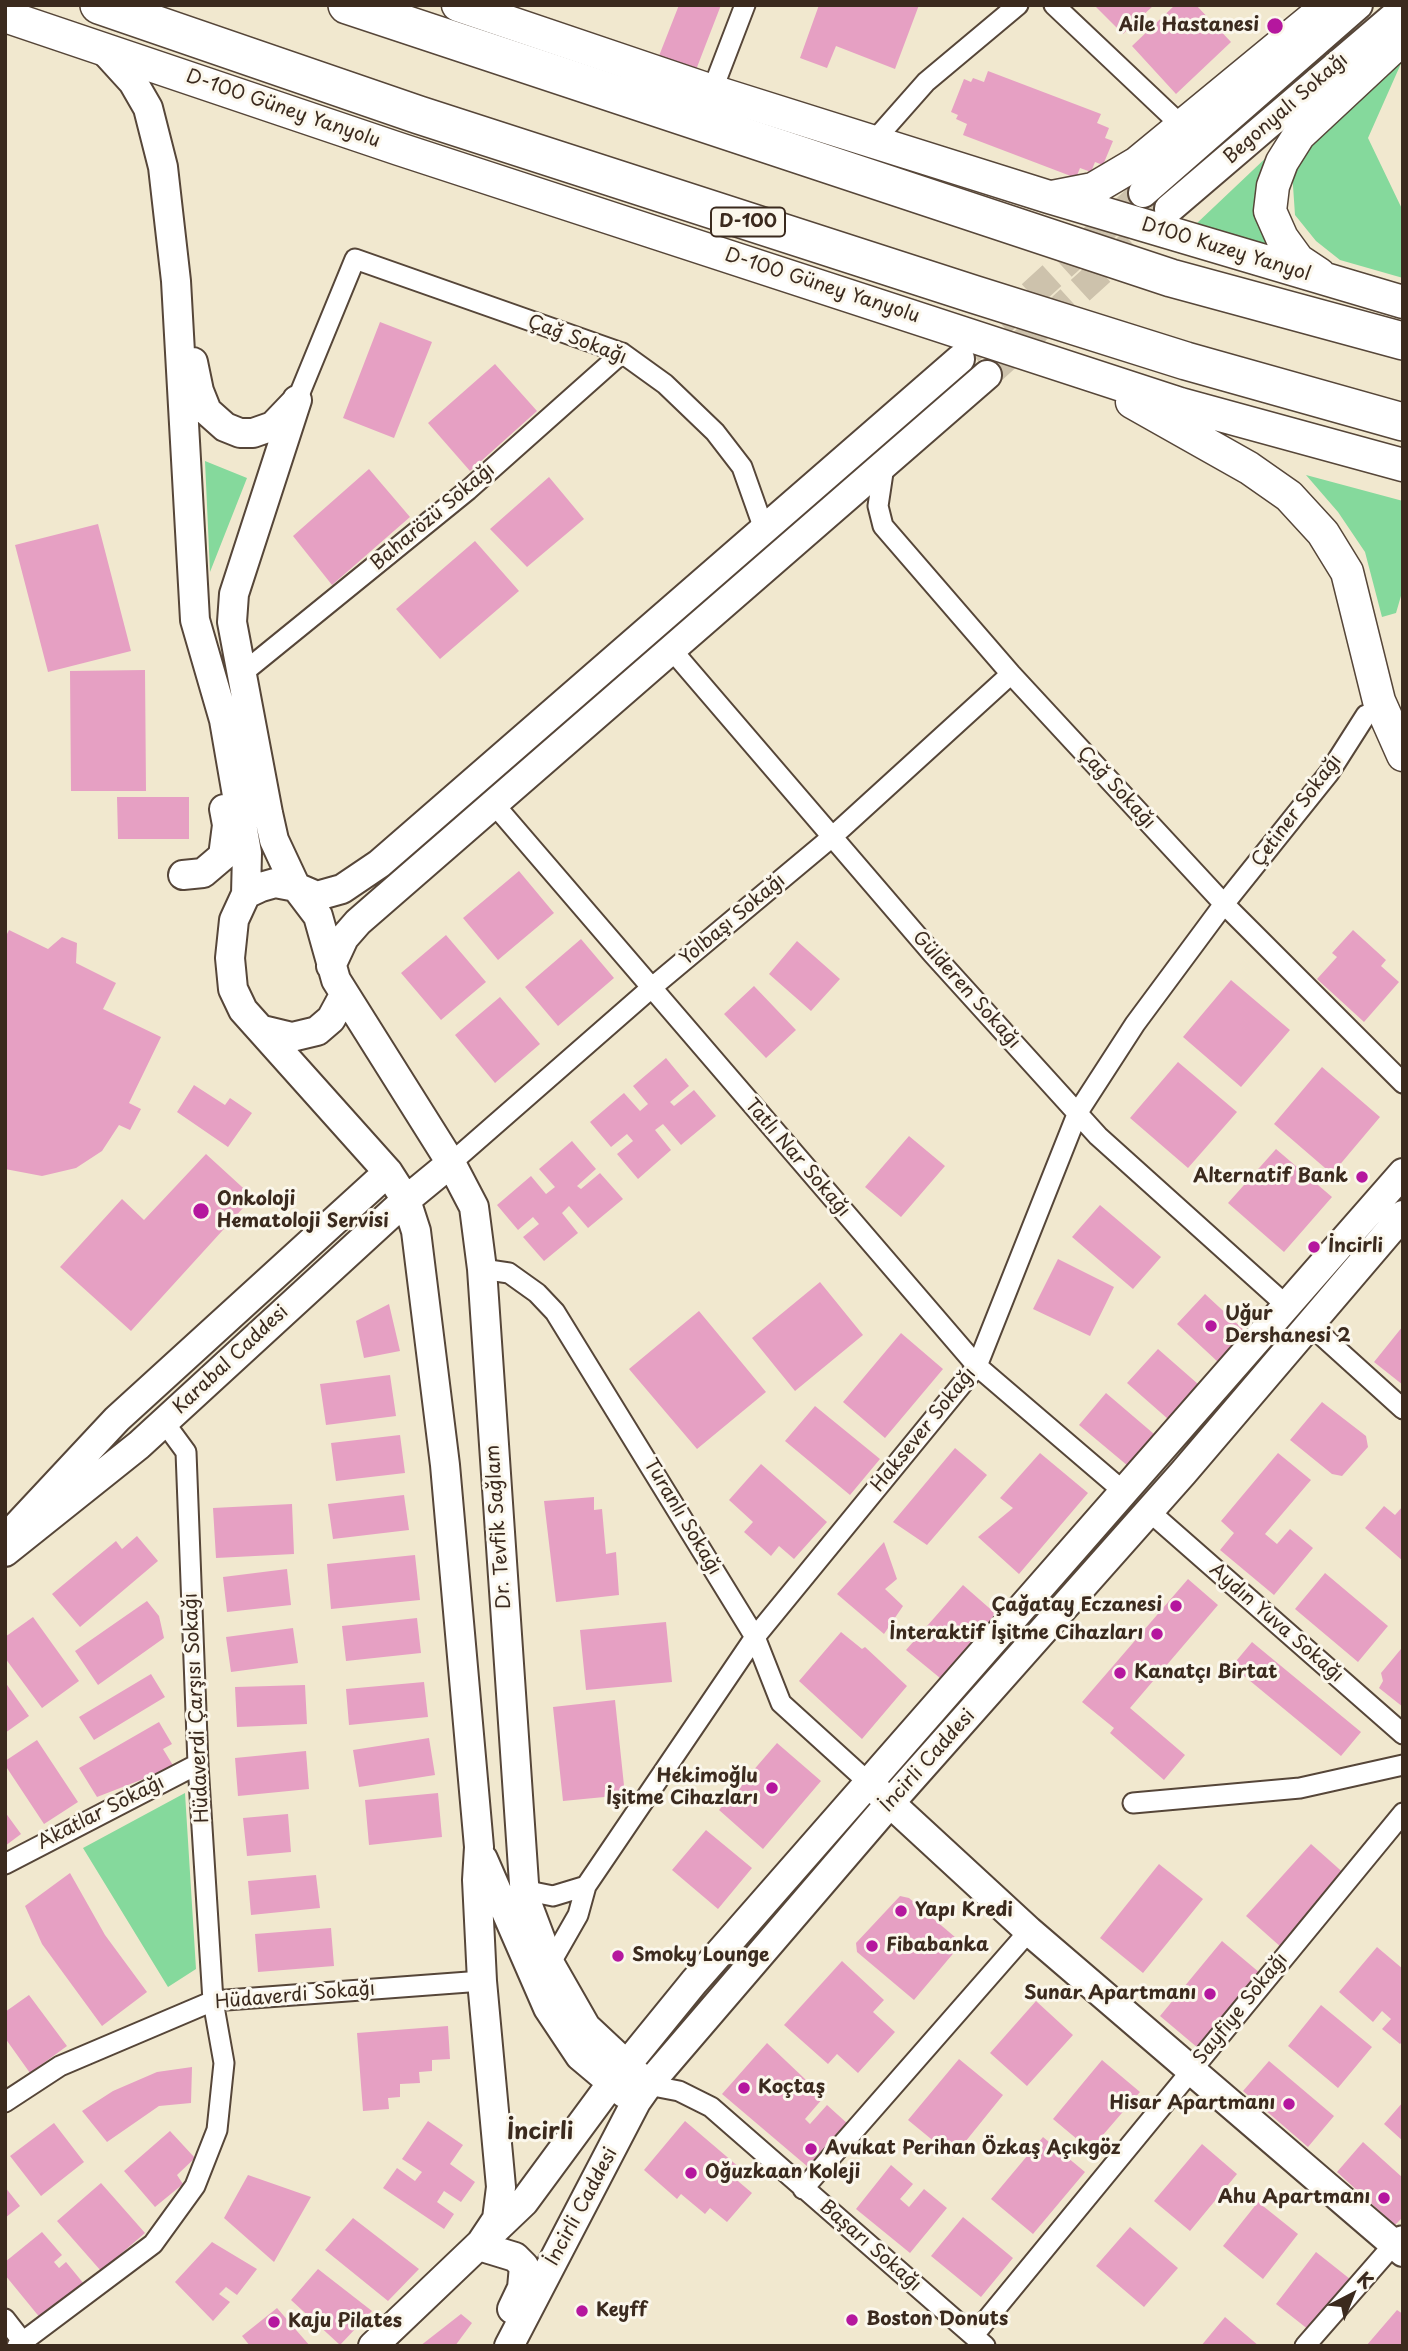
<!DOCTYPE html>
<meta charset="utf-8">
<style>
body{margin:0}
#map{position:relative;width:1408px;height:2351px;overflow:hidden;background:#f1e8cf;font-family:"Playpen Sans",sans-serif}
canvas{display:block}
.frame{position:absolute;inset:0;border:7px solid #3b2a1e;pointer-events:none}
.north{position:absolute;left:1317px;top:2260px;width:70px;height:70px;-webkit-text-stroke:5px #fbf7ec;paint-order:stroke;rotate:42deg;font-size:19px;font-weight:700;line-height:28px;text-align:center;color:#3b2a1e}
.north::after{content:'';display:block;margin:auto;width:24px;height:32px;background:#3b2a1e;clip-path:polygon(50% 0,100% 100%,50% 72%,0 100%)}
</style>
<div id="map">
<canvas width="1408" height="2351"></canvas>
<div class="frame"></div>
<div class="north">K</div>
</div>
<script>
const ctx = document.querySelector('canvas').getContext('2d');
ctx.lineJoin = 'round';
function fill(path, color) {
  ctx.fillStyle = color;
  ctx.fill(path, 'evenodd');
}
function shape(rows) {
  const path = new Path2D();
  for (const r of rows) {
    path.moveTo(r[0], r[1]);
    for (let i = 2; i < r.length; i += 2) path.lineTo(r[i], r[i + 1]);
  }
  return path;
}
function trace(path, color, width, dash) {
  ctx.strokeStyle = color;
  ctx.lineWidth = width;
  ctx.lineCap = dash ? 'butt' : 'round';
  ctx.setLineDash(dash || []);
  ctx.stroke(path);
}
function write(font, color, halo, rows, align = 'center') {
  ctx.font = font + ' "Playpen Sans",sans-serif';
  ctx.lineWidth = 6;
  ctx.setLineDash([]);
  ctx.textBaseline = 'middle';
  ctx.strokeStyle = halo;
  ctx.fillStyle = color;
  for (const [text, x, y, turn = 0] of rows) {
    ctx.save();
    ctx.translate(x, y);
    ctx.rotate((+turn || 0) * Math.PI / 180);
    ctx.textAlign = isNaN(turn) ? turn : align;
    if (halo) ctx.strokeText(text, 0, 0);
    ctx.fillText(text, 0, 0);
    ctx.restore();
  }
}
const green = shape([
 [1403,59,1368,138,1403,211,1403,278,1340,260,1316,241,1295,215,1292,171,1317,130],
 [1271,153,1260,223,1268,245,1196,224],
 [205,461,247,478,210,572],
 [1306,475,1403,501,1403,589,1396,613,1382,617,1365,552,1338,512],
 [185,1793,196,1969,168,1987,83,1848]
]);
const building = shape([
 [679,5,721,5,694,75,657,61],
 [819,5,919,5,895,69,836,46,827,68,800,58],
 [1094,5,1154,5,1123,34],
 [1175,5,1196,5,1231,42,1176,94,1132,46],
 [988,71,1101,114,1097,123,1109,128,1105,138,1113,141,1103,165,1095,162,1091,172,1080,168,1076,178,963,135,967,124,956,119,958,115,951,112,964,79,971,82,973,78,984,82],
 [380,322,432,342,394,438,343,418],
 [495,364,537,411,470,471,428,423],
 [369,469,410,517,332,585,293,536],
 [549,477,584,519,527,567,490,529],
 [98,524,131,651,48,672,15,545],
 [475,541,519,591,440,659,396,609],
 [145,670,146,791,71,791,70,671],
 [117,797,189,797,189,839,118,839],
 [519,871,554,913,498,960,463,918],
 [9,930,48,949,62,937,77,943,76,963,116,983,103,1009,161,1037,129,1103,141,1109,130,1130,119,1125,102,1151,76,1168,42,1176,5,1169,5,938],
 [1353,930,1386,960,1381,966,1399,982,1364,1022,1317,979,1337,957,1332,953],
 [446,935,486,982,441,1020,401,973],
 [581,939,614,978,558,1026,525,987],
 [797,941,840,979,811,1011,769,974],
 [1231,980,1290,1030,1241,1087,1183,1037],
 [754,986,796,1030,766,1058,724,1014],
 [500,997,540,1044,495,1083,455,1035],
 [666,1058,689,1086,670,1102,674,1106,694,1090,716,1116,681,1145,663,1124,655,1130,671,1150,638,1179,617,1154,633,1141,627,1134,611,1147,590,1122,624,1093,640,1111,648,1104,633,1086],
 [1178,1062,1237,1112,1188,1168,1130,1118],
 [1322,1067,1380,1117,1332,1174,1274,1124],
 [194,1085,225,1105,230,1098,252,1113,228,1147,177,1112],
 [909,1136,945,1166,901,1217,865,1187],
 [572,1141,596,1169,577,1186,581,1189,600,1173,623,1199,588,1228,569,1206,562,1213,578,1233,544,1261,523,1237,539,1224,533,1217,518,1230,497,1205,531,1176,546,1194,555,1187,539,1169],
 [1276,1149,1332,1197,1284,1252,1228,1203],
 [206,1154,253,1197,131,1331,60,1267,122,1199,144,1220],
 [1100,1205,1161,1257,1133,1289,1072,1237],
 [1058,1259,1114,1287,1090,1336,1033,1309],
 [820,1282,863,1335,795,1391,752,1338],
 [1205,1294,1246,1332,1218,1362,1177,1324],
 [389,1304,400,1351,364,1358,356,1321],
 [699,1311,766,1392,697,1449,629,1369],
 [1403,1326,1403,1385,1374,1362],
 [901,1333,943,1369,885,1438,843,1402],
 [1158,1349,1198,1384,1168,1419,1127,1383],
 [390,1375,396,1416,326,1425,320,1384],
 [1106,1393,1154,1434,1128,1466,1079,1425],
 [1322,1402,1366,1436,1368,1447,1342,1476,1332,1474,1290,1440],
 [815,1406,880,1459,850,1495,785,1441],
 [400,1435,405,1473,336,1481,331,1443],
 [955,1448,987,1475,927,1545,893,1522],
 [1040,1453,1088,1493,1019,1574,978,1537,1013,1508,1000,1498],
 [1278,1453,1311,1480,1265,1534,1277,1544,1290,1529,1313,1548,1274,1595,1220,1550,1234,1533,1221,1521],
 [761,1464,827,1522,794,1559,779,1546,771,1556,744,1532,753,1522,729,1500],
 [404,1495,409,1530,333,1539,328,1504],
 [594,1497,594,1510,602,1509,606,1554,616,1552,619,1595,556,1602,544,1501],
 [292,1504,294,1554,216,1558,213,1508],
 [1384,1506,1395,1515,1403,1506,1403,1561,1365,1528],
 [137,1536,158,1561,80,1627,52,1594,116,1541,122,1549],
 [884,1542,897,1579,885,1589,903,1606,884,1634,837,1594],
 [415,1555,420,1600,331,1609,327,1564],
 [287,1569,291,1605,227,1612,223,1577],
 [1325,1573,1388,1626,1358,1662,1295,1609],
 [1188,1579,1218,1605,1130,1708,1185,1755,1164,1780,1110,1733,1114,1728,1082,1702],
 [963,1585,996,1614,940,1678,906,1650],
 [147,1601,159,1616,164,1638,98,1685,75,1651],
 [33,1617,79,1681,42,1708,5,1658,5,1637],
 [417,1618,421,1653,346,1661,342,1626],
 [666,1622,672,1682,586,1690,580,1630],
 [293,1628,298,1663,231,1672,226,1637],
 [841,1632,862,1649,865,1647,907,1686,862,1739,799,1681],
 [1252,1642,1361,1732,1341,1756,1232,1666],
 [1401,1649,1403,1651,1403,1707,1379,1688,1383,1681,1381,1673],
 [151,1674,165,1697,94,1740,79,1717],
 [5,1682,29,1716,5,1733],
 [424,1682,428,1717,349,1725,346,1689],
 [305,1685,307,1724,237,1727,235,1687],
 [615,1700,625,1795,563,1801,553,1707],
 [159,1722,172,1744,163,1749,174,1767,97,1797,79,1768],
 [429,1738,435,1775,359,1787,353,1750],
 [37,1740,78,1802,44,1824,5,1765,5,1761],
 [777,1743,821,1781,763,1849,719,1810],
 [306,1751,309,1789,238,1796,235,1758],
 [438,1793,442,1837,369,1845,365,1800],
 [5,1812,21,1834,5,1846],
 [288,1814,291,1852,247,1856,243,1818],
 [706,1830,752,1868,718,1909,672,1870],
 [1311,1844,1347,1876,1282,1948,1246,1916],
 [1159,1864,1203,1899,1143,1973,1100,1938],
 [70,1873,105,1935,147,1992,102,2026,42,1944,25,1906],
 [316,1875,320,1908,251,1915,248,1881],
 [900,1896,909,1898,962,1943,914,2000,857,1952,856,1943],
 [331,1928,334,1966,258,1972,255,1934],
 [1222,1941,1260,1973,1198,2048,1160,2016],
 [1377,1947,1403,1969,1403,2041,1400,2044,1382,2029,1391,2019,1382,2011,1373,2022,1339,1992],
 [842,1961,884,2000,873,2012,895,2032,858,2073,837,2054,828,2064,784,2025],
 [29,1995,67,2046,30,2073,5,2038,5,2012],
 [1036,2001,1073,2035,1027,2086,990,2053],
 [1321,2005,1372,2047,1338,2088,1288,2046],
 [448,2026,450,2059,432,2060,432,2071,419,2072,420,2083,400,2084,400,2097,388,2098,389,2109,363,2111,357,2033],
 [767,2043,824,2097,805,2119,810,2124,827,2105,848,2124,808,2167,722,2094],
 [959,2059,1003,2095,953,2157,908,2120],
 [1102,2060,1140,2092,1090,2150,1053,2119],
 [1269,2061,1334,2116,1308,2147,1243,2091],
 [192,2067,191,2103,159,2106,107,2142,82,2111,113,2091,157,2072],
 [1403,2102,1403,2141,1384,2124],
 [428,2121,463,2145,450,2164,475,2182,461,2202,444,2191,437,2202,454,2214,444,2229,383,2188,397,2168,415,2181,422,2172,402,2159],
 [685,2121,740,2168,732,2176,752,2193,727,2222,710,2208,705,2214,681,2194,677,2199,644,2170],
 [54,2123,84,2162,41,2196,10,2156],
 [170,2131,195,2158,177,2175,183,2184,155,2207,124,2171],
 [1043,2137,1085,2172,1033,2234,991,2199],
 [1363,2142,1403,2178,1403,2217,1395,2225,1337,2172],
 [1202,2144,1237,2174,1190,2231,1154,2201],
 [891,2165,913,2184,900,2199,909,2207,924,2189,947,2208,910,2253,856,2209],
 [248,2175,311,2197,274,2262,224,2218],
 [101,2183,145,2233,101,2271,57,2221],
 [5,2187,20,2206,5,2218],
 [1258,2202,1298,2234,1263,2279,1223,2246],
 [963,2217,1013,2258,981,2297,931,2256],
 [353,2218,419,2269,388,2301,325,2250],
 [1130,2227,1178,2268,1144,2307,1096,2266],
 [42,2232,62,2255,54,2262,59,2268,66,2262,84,2284,41,2319,5,2275,5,2262],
 [212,2242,257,2269,237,2295,226,2287,219,2294,230,2302,213,2321,175,2282],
 [1316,2252,1350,2279,1309,2330,1276,2304],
 [318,2269,372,2311,340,2345,291,2300],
 [277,2308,310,2346,250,2346,242,2336],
 [1397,2310,1403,2314,1403,2346,1366,2346],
 [461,2314,472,2323,455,2346,420,2346],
 [1225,2317,1259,2346,1201,2346]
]);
const secondaryTunnel = shape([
 [969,351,1143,193],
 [987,375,1163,215]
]);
const street = shape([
 [1054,5,1182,126],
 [712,91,745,5],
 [873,142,926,82,1018,5],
 [297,400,355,259,622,353,665,384,715,432,742,467,764,529],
 [884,466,878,506,883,526,1011,674,1224,904,1403,1083],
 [671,649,932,953,1098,1136,1287,1306],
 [239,676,468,490,622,353],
 [493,803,977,1366,1123,1491],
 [451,1163,650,989,832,837,1011,674],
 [482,1269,509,1273,537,1293,555,1312,755,1637,781,1703,868,1782],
 [1309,1324,1403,1409],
 [1150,1512,1403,1734],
 [1133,1803,1300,1788,1403,1765],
 [5,1864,198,1764],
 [522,1877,533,1892,553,1896,586,1886],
 [550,1964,578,1915,586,1886,755,1637,977,1366,1078,1112,1135,1024,1224,904,1329,773,1366,715],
 [648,2085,679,2091,711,2107,985,2346],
 [5,2102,60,2066,213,2001,482,1981],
 [803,2189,1029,1931],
 [5,2319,26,2346],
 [974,2335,1403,1813],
 [17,2346,153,2244,195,2186,217,2130,224,2063,213,2001,198,1764,186,1452,164,1422],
 [1305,2346,1401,2236]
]);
const secondary = shape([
 [102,48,133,82,148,108,163,167,176,281,195,620,224,720,247,853,246,894],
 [1143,193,1358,5],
 [1169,209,1403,9],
 [193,362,199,391,207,411,225,427,240,433,253,433,273,426,296,402],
 [297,400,234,594,232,622,268,813,274,840,296,887,318,916,336,980,451,1163,474,1207,482,1269,525,1898,550,1964,586,2027,648,2085],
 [183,875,203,873,223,856,227,825,224,809],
 [331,966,344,938,358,922,987,375],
 [263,1030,292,1037,317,1031,331,1019,344,995],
 [18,1525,117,1419,388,1172],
 [5,1552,139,1445,406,1200,451,1163],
 [876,1790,1029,1931,1403,2252],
 [483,1859,548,2008,580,2056,624,2093],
 [479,2246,497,2219,501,2187,482,1981,477,1880,479,1847,445,1465,416,1231,406,1200,388,1172,243,1010,233,989,230,958,234,920,246,894,261,887,275,883,296,887,317,896,342,889,379,864,960,359],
 [479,2246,515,2257,524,2266,522,2288,512,2309],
 [373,2346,524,2202,611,2084,694,1982,1403,1173],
 [509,2346,636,2102,648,2085,890,1803,1183,1473,1403,1215]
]);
const primary = shape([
 [458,5,712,91,1049,197,1403,302],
 [5,16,399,149,1180,404,1403,465],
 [1052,197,1093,189,1137,163,1329,5],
 [1319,274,1298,260,1282,238,1270,211,1273,186,1282,162,1299,135,1403,38],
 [1132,402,1249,468,1289,496,1323,533,1347,572,1379,701,1403,755]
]);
const highway = shape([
 [99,5,419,115,973,294,1186,361,1403,422],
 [347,5,1171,278,1403,341]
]);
const markers = [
 [1275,26,9,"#b5179e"],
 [1362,1177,7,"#b5179e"],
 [201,1211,9,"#b5179e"],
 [1314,1247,7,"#b5179e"],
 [1211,1326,7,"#b5179e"],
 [1176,1606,7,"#b5179e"],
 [1157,1634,7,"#b5179e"],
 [1120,1673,7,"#b5179e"],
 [772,1788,7,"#b5179e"],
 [901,1911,7,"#b5179e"],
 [872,1946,7,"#b5179e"],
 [618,1956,7,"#b5179e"],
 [1210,1994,7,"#b5179e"],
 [744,2088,7,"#b5179e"],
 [1289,2104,7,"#b5179e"],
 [811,2149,7,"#b5179e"],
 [691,2173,7,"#b5179e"],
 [1384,2198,7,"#b5179e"],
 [582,2311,7,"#b5179e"],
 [852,2320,7,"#b5179e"],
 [274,2322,7,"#b5179e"]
];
const shields = [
 [748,222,74]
];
const shieldNames = [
 ["D-100",748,222]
];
const poiNames = [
 ["Aile Hastanesi",1259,26,"right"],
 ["Alternatif Bank",1348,1177,"right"],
 ["Onkoloji",217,1200],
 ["Hematoloji Servisi",217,1222],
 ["İncirli",1328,1247],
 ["Uğur",1225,1315],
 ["Dershanesi 2",1225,1337],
 ["Çağatay Eczanesi",1162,1606,"right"],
 ["İnteraktif İşitme Cihazları",1143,1634,"right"],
 ["Kanatçı Birtat",1134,1673],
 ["Hekimoğlu",758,1777,"right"],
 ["İşitme Cihazları",758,1799,"right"],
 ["Yapı Kredi",915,1911],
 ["Fibabanka",886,1946],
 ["Smoky Lounge",632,1956],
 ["Sunar Apartmanı",1196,1994,"right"],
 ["Koçtaş",758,2088],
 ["Hisar Apartmanı",1275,2104,"right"],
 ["Avukat Perihan Özkaş Açıkgöz",825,2149],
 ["Oğuzkaan Koleji",705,2173],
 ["Ahu Apartmanı",1370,2198,"right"],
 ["Keyff",596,2311],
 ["Boston Donuts",866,2320],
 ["Kaju Pilates",288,2322]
];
const streetNames = [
 ["D-100 Güney Yanyolu",283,109,19],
 ["Begonyalı Sokağı",1286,109,-41],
 ["D100 Kuzey Yanyol",1226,250,17],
 ["D-100 Güney Yanyolu",822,286,18],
 ["Çağ Sokağı",577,340,21],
 ["Baharözü Sokağı",433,517,-40],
 ["Çağ Sokağı",1116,788,47],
 ["Çetiner Sokağı",1297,811,-53],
 ["Yolbaşı Sokağı",733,920,-40],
 ["Gülderen Sokağı",966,990,48],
 ["Tatlı Nar Sokağı",797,1158,49],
 ["Karabal Caddesi",231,1360,-43],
 ["Haksever Sokağı",924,1430,-51],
 ["Turanlı Sokağı",682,1517,59],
 ["Dr. Tevfik Sağlam",499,1527,-94],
 ["Aydın Yuva Sokağı",1276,1623,41],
 ["Hüdaverdi Çarşısı Sokağı",197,1708,-93],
 ["İncirli Caddesi",928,1761,-48],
 ["Akatlar Sokağı",101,1813,-27],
 ["Hüdaverdi Sokağı",295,1996,-5],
 ["Sayfiye Sokağı",1241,2009,-51],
 ["İncirli Caddesi",582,2207,-62],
 ["Başarı Sokağı",870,2246,41]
];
const quarterNames = [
 ["İncirli",540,2133]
];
fill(green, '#85d99c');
fill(building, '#e6a0c3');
trace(secondaryTunnel, '#cdc2ac', 28, [28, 14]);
trace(street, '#564639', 23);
trace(secondary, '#564639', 32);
trace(primary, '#564639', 35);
trace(highway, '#564639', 40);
trace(street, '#fff', 19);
trace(secondary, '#fff', 28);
trace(primary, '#fff', 32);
trace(highway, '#fff', 37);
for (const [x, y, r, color] of markers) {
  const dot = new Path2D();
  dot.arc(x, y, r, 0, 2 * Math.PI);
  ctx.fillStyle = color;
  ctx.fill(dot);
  trace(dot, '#fbf7ec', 2.5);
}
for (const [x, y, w] of shields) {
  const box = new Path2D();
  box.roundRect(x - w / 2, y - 14.5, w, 29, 5);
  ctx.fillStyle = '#fbf7ec';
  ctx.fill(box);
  trace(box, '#3b2a1e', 2);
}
write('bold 18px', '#3b2a1e', null, shieldNames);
write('bold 19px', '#3b2a1e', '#fbf7ec', poiNames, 'left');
write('19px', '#3b2a1e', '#fbf7ec', streetNames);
write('bold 23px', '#3b2a1e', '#fbf7ec', quarterNames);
</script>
